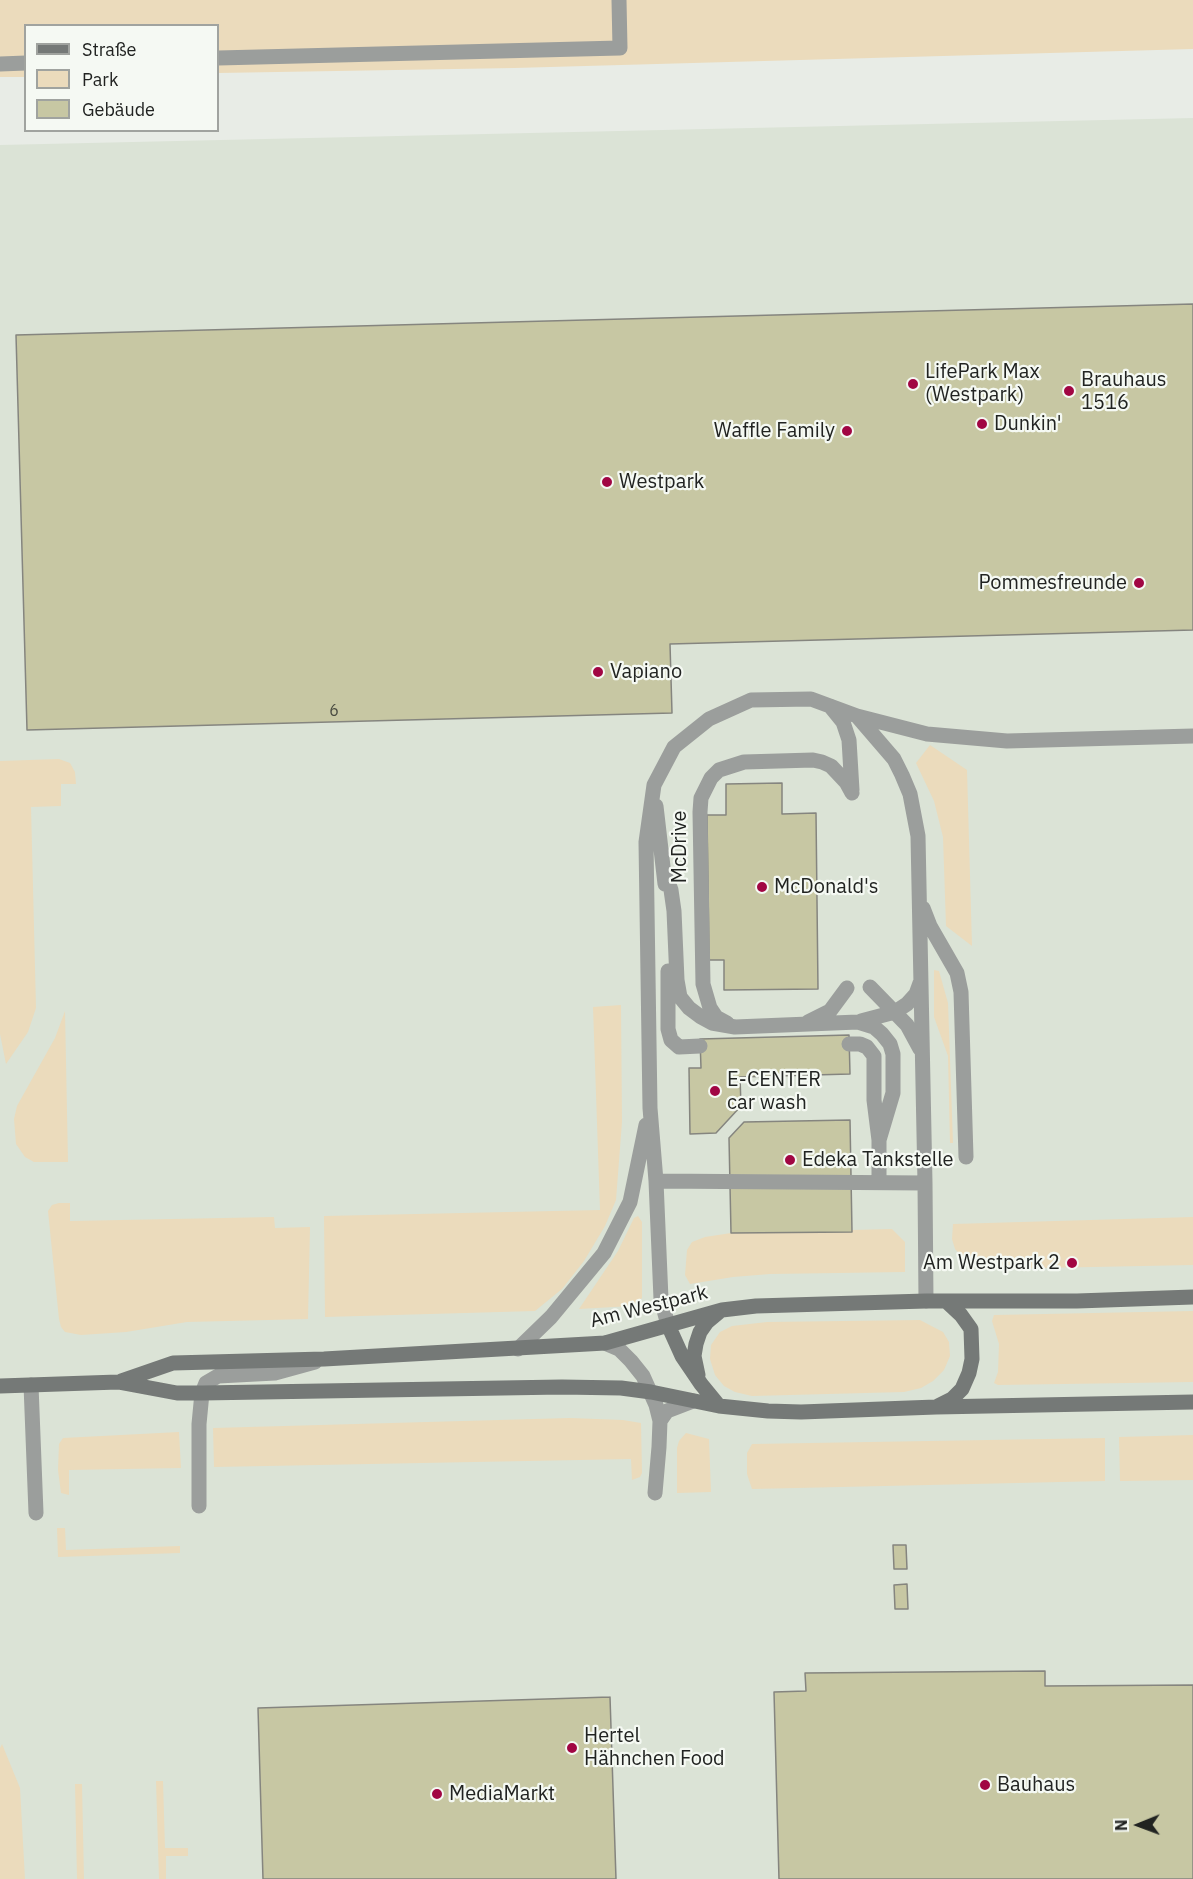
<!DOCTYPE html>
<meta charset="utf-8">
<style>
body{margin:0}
#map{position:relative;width:1193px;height:1879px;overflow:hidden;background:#e8ece6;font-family:"IBM Plex Sans",sans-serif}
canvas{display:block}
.legend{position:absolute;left:24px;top:24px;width:195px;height:108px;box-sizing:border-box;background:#f5f9f3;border:2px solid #a0a39f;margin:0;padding:8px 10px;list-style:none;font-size:18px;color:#212321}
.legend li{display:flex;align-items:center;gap:12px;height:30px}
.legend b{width:30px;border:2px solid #a0a39f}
.north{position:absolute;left:1109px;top:1795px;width:60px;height:60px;-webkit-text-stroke:4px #f5f9f3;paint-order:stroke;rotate:269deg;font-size:16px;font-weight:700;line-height:24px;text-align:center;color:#212321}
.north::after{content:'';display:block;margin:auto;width:21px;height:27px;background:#212321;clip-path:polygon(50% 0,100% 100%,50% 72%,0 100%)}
</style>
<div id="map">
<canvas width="1193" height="1879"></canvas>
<ul class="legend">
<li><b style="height:8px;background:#757977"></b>Straße</li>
<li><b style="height:16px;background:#ebdbbc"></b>Park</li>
<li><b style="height:16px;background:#c7c7a3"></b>Gebäude</li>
</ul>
<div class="north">N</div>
</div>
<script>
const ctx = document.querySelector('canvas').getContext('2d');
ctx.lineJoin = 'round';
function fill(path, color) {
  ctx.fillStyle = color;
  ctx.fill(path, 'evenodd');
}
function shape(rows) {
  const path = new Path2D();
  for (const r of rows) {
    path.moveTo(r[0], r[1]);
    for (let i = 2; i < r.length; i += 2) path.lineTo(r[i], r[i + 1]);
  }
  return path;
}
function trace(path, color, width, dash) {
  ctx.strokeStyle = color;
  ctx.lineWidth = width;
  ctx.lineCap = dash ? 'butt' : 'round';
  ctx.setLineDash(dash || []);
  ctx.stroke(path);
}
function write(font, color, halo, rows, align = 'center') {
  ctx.font = font + ' "IBM Plex Sans",sans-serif';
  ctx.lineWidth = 4.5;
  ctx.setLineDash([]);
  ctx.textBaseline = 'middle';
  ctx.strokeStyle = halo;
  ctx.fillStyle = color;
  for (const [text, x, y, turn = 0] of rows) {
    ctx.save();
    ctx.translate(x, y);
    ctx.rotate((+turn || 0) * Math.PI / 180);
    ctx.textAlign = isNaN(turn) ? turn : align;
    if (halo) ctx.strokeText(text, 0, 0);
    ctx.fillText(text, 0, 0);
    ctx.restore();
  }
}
const built = shape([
 [1193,118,1193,1879,0,1879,0,145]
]);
const green = shape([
 [0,0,1193,0,1193,49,514,68,218,73,218,26,26,26,25,77,0,77],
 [930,745,967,770,972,946,946,926,943,837,934,801,916,763],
 [59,759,70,763,75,772,76,784,61,784,61,806,31,807,36,1008,28,1032,6,1064,0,1034,0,761],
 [934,970,939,971,948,1003,953,1143,950,1143,948,1056,934,1017],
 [621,1005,622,1122,616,1200,605,1226,584,1261,562,1289,535,1311,325,1317,324,1216,600,1210,593,1007],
 [65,1011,68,1162,34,1162,25,1157,16,1144,14,1119,17,1106,55,1038],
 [59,1203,70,1203,70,1221,274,1217,275,1228,310,1227,308,1319,187,1322,126,1332,81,1335,65,1332,61,1327,59,1319,48,1211,52,1205],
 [638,1216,642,1222,642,1298,631,1306,579,1309,618,1251,634,1218],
 [1193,1217,1193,1265,992,1269,976,1266,965,1260,955,1249,952,1239,953,1224],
 [892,1229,905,1242,905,1272,770,1274,733,1277,690,1284,685,1275,687,1250,692,1242,705,1237,731,1233],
 [1193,1311,1193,1382,998,1385,994,1383,998,1372,999,1344,992,1321,994,1315],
 [920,1320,943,1332,949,1342,950,1356,944,1370,933,1381,921,1388,904,1392,752,1396,735,1392,724,1386,715,1375,710,1359,711,1345,720,1332,732,1326,767,1322],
 [570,1418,623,1420,641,1423,642,1473,640,1477,632,1480,631,1459,214,1467,213,1428],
 [179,1432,181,1468,69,1470,69,1495,61,1493,58,1470,59,1444,63,1438],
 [686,1433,709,1439,711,1492,677,1493,677,1448,679,1441],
 [1193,1435,1193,1480,1120,1481,1119,1437],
 [1105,1438,1105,1481,752,1489,747,1474,747,1453,752,1444],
 [57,1528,65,1528,66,1550,180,1546,180,1553,58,1557],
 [2,1744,20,1788,25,1879,0,1879,0,1748],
 [156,1781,163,1781,165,1848,188,1848,188,1856,166,1856,166,1879,159,1879],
 [75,1784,82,1784,84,1879,77,1879]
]);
const building = shape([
 [1193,304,1193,630,670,644,672,713,27,730,16,335,1193,304],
 [782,783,782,814,816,813,818,989,724,990,724,960,709,960,707,815,726,815,726,784,782,783],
 [849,1035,850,1074,740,1077,741,1106,716,1133,690,1134,689,1068,701,1068,700,1039,849,1035],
 [850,1120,852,1232,731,1233,729,1138,744,1122,850,1120],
 [893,1545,906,1545,907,1569,894,1569,893,1545],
 [907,1584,908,1609,895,1609,894,1585,907,1584],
 [1045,1671,1045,1686,1193,1685,1193,1879,779,1879,774,1692,806,1691,805,1673,1045,1671],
 [610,1697,616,1879,263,1879,258,1708,610,1697]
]);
const lane = shape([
 [218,58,620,48,619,0],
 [0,64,26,63],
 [830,706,843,722,849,740,852,790],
 [857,716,894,759,902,775,910,794,918,836,925,1183,926,1301],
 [656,806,665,884],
 [665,874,671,890,674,911,677,980,680,997,689,1008,701,1017,712,1023,735,1027,858,1022,874,1027,882,1034,890,1044,893,1054,893,1093,879,1140],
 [923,908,930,926,957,973,961,992,966,1157],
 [668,971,668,1029,671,1040,679,1047,700,1046],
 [870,987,907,1025,920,1049],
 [861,1021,895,1012,907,1004,916,994,920,983],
 [808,1022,830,1011,847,988],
 [727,1023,716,1017,710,1008,703,984,700,812,701,798,711,778,719,770,744,762,813,760,822,762,831,766,846,782,852,793],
 [849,1044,860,1044,867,1047,874,1056,874,1100,879,1140,879,1182],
 [656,1181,925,1183],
 [668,1325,661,1299,656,1181,650,1108,646,842,654,785,674,747,709,719,751,700,811,699,857,716,927,734,1007,741,1193,736],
 [605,1343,619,1349,631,1361,643,1376,656,1405,660,1421,659,1447,655,1493],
 [518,1349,551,1317,604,1253,630,1202,646,1125],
 [31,1385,36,1513],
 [660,1421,667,1411,693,1401],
 [199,1506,199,1424,202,1393,206,1383,218,1376,275,1373,315,1362]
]);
const secondary = shape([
 [668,1325,682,1356,701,1384,719,1406],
 [698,1375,694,1356,696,1344,700,1332,707,1322,719,1312],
 [121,1381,173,1363,324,1359,605,1343,722,1310,756,1306,926,1301,1077,1301,1193,1297],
 [0,1386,118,1382,177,1393,202,1393,562,1387,621,1388,651,1392,719,1406,768,1411,801,1412,936,1407,1193,1402],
 [938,1406,952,1399,962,1389,969,1373,972,1359,971,1329,961,1315,946,1301]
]);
const markers = [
 [913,384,6,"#a10643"],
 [1069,391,6,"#a10643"],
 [982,424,6,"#a10643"],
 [847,431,6,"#a10643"],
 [607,482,6,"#a10643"],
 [1139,583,6,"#a10643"],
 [598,672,6,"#a10643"],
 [762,887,6,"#a10643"],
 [715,1091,6,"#a10643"],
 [790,1160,6,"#a10643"],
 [1072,1263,6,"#a10643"],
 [572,1748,6,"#a10643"],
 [985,1785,6,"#a10643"],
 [437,1794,6,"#a10643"]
];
const numberNames = [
 ["6",334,711]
];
const poiNames = [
 ["LifePark Max",925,372],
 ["(Westpark)",925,395],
 ["Brauhaus",1081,380],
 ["1516",1081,403],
 ["Dunkin'",994,424],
 ["Waffle Family",835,431,"right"],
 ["Westpark",619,482],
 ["Pommesfreunde",1127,583,"right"],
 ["Vapiano",610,672],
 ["McDonald's",774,887],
 ["E-CENTER",727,1080],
 ["car wash",727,1103],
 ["Edeka Tankstelle",802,1160],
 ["Am Westpark 2",1060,1263,"right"],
 ["Hertel",584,1736],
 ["Hähnchen Food",584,1759],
 ["Bauhaus",997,1785],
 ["MediaMarkt",449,1794]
];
const streetNames = [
 ["McDrive",680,847,-90],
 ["Am Westpark",649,1307,-14]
];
fill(built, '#dbe3d6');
fill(green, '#ebdbbc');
fill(building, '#c7c7a3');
trace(building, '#85857f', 1.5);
trace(lane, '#9b9e9c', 15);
trace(secondary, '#757977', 15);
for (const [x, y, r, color] of markers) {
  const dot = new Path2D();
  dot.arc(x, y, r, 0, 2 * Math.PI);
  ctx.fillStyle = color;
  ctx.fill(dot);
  trace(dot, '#f5f9f3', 2);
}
write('16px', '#4a4c42', null, numberNames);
write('20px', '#212321', '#f5f9f3', poiNames, 'left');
write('20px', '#212321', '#f5f9f3', streetNames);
</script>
